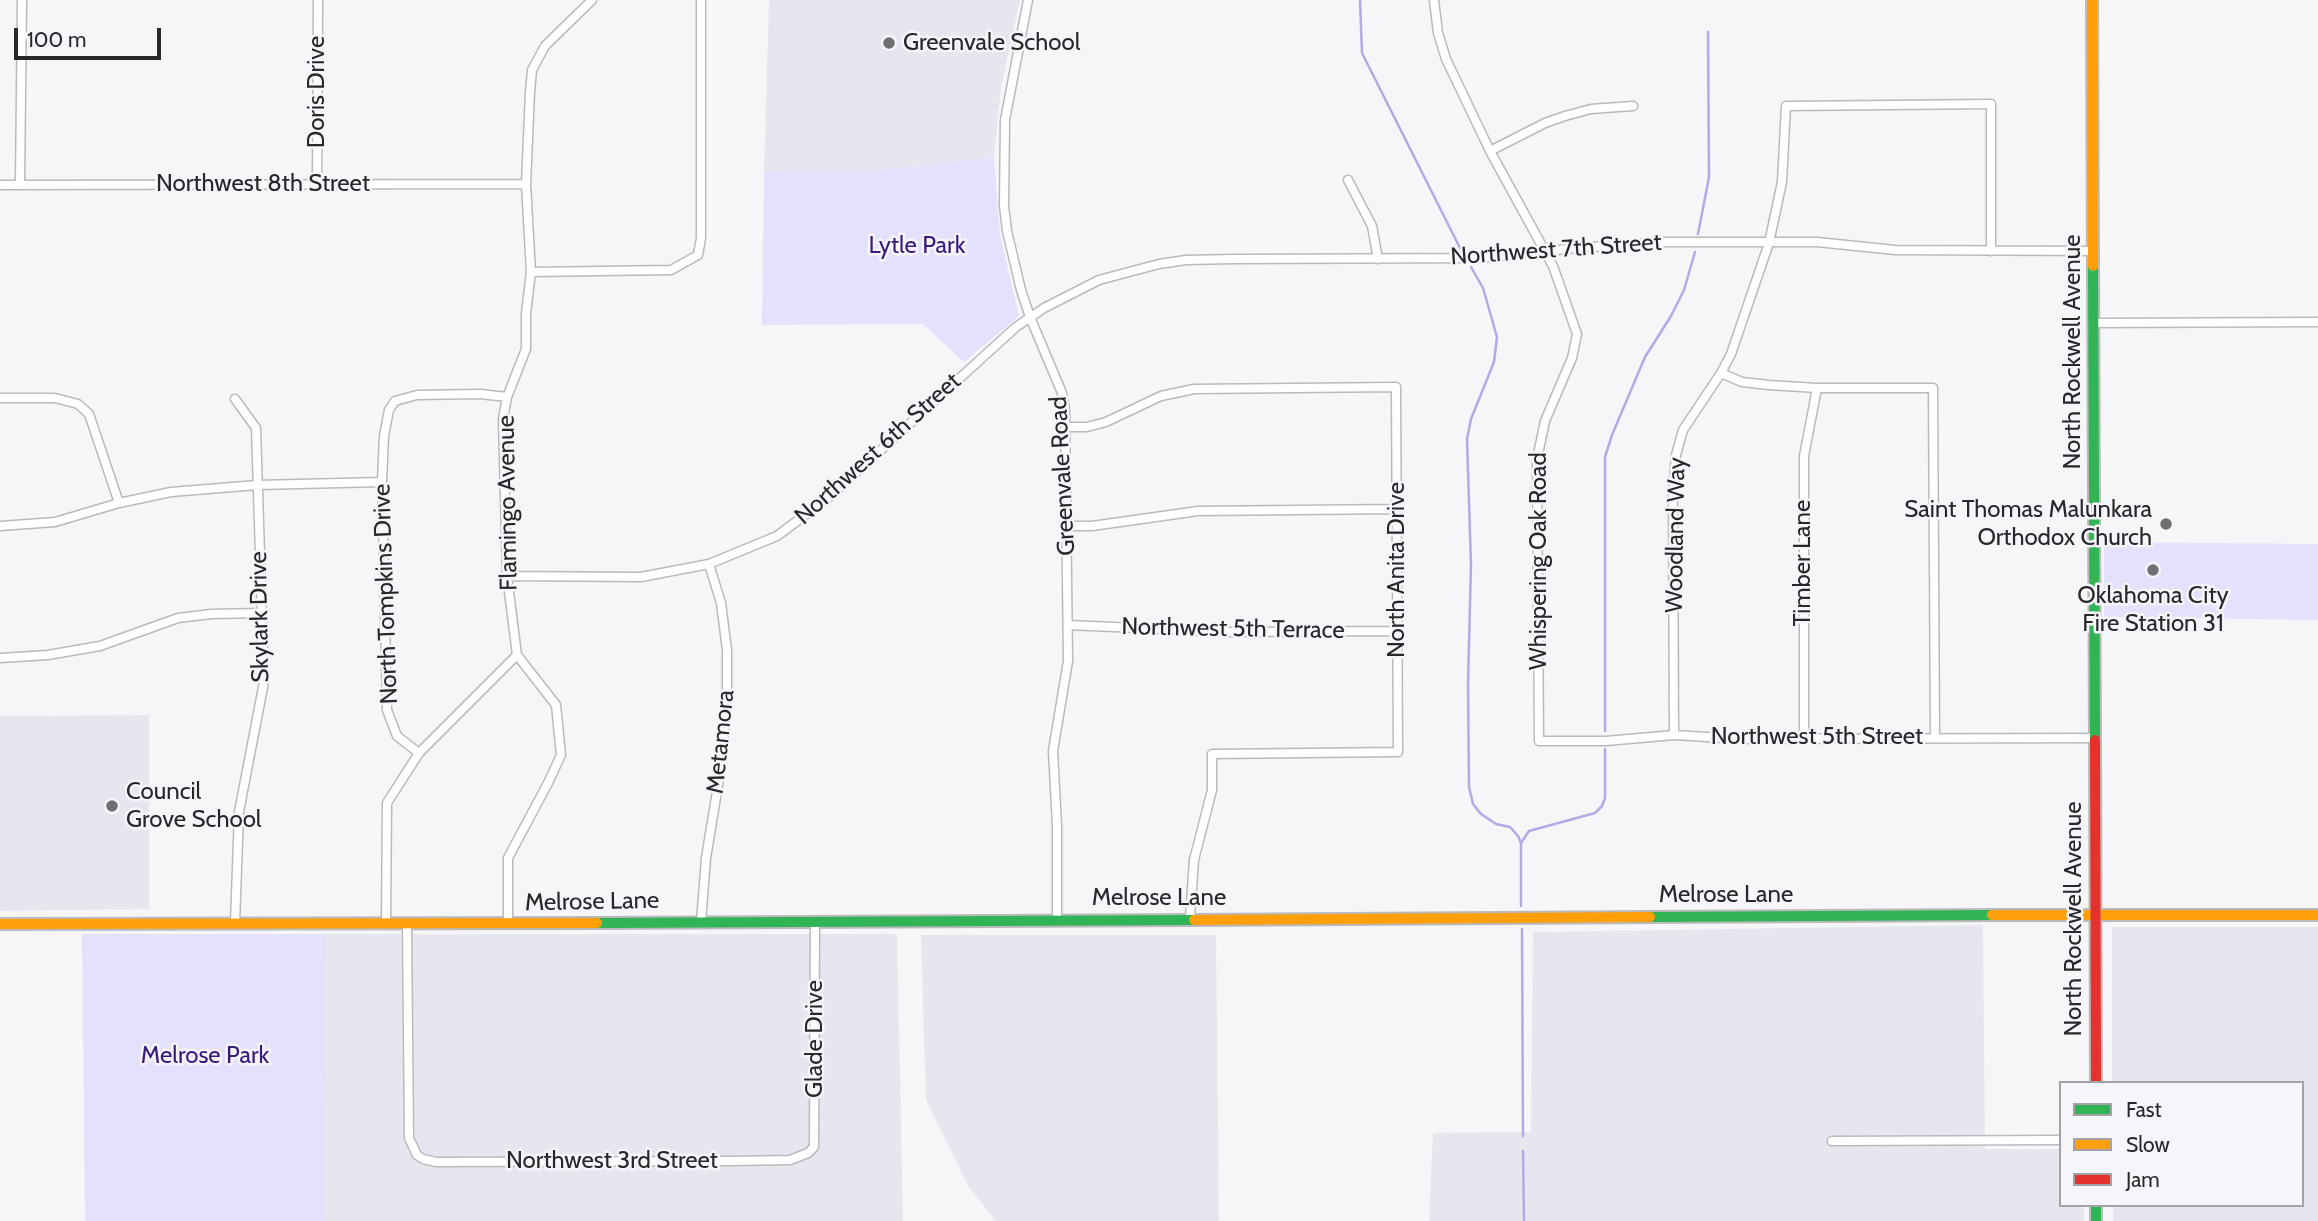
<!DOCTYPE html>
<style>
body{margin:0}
#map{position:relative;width:2318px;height:1221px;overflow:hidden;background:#f6f6f9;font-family:Cabin,sans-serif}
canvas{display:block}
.legend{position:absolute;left:2059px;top:1081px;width:245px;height:126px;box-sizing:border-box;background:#f5f5fa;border:2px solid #a3a3a7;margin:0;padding:9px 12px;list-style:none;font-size:21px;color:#28282a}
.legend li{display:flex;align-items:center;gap:14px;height:35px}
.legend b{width:35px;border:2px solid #a3a3a7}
.scale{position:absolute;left:14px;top:28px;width:147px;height:32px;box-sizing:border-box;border:4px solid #28282a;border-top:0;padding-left:9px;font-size:21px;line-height:24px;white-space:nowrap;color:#28282a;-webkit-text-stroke:5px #f5f5fa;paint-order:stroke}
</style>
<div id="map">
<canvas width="2318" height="1221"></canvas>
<ul class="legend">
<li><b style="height:9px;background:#30b455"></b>Fast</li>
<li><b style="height:9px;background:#ff9f0a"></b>Slow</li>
<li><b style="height:9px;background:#e5322d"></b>Jam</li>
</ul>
<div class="scale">100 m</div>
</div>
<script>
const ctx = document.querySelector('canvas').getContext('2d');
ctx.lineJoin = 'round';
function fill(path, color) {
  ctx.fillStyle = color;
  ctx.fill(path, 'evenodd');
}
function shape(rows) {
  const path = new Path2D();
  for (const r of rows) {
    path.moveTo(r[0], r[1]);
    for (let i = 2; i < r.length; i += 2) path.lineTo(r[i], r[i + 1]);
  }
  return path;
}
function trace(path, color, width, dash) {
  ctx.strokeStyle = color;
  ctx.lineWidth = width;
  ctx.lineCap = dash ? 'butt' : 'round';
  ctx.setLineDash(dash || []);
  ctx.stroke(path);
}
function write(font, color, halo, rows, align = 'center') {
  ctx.font = font + ' Cabin,sans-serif';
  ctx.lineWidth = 5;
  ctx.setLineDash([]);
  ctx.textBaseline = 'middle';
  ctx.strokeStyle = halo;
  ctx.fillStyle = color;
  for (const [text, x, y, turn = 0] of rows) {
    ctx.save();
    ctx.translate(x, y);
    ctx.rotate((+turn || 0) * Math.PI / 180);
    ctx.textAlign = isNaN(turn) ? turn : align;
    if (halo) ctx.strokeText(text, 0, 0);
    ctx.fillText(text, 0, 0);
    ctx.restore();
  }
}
const built = shape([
 [769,0,1020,0,1001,87,994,157,888,169,764,172],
 [149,715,149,909,0,911,0,716],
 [1983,925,1985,1149,2061,1149,2061,1205,2084,1205,2084,1221,1429,1221,1433,1133,1531,1132,1533,932],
 [2112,927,2318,927,2318,1221,2113,1221,2113,1205,2302,1205,2302,1083,2112,1083],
 [326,934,897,934,903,1221,324,1221],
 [921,935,1216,935,1219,1221,996,1221,968,1186,926,1100]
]);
const green = shape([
 [994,157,1000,235,1019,316,964,362,923,324,762,325,764,172,888,169],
 [2104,542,2318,544,2318,620,2104,617],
 [82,934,326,934,324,1221,85,1221]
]);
const stream = shape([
 [1360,0,1362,53,1461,250],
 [1698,234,1709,177,1708,32],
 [1471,267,1483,288,1497,337,1494,362,1471,419,1467,439,1471,565,1468,683,1469,787,1473,804,1481,814,1496,824,1510,827,1518,836,1521,843,1521,906],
 [1605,731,1605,457,1612,435,1645,357,1671,316,1684,290,1695,252],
 [1521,843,1529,831,1595,813,1602,806,1605,798,1605,749],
 [1522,929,1523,1136],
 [1523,1151,1524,1221]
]);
const street = shape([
 [1028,0,1005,120,1004,206,1007,231,1021,290,1030,317,1062,393,1065,409,1068,661,1053,751,1057,826,1057,919],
 [1434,0,1438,33,1446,59,1490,151,1553,266,1577,334,1572,358,1545,421,1537,459,1539,741,1606,741,1674,735,1741,739,2095,738],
 [1490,151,1545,123,1565,116,1591,109,1633,106],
 [1348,180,1372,226,1378,259],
 [317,183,318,0],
 [0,185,526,184],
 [20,185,22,0],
 [531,272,671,270,698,255,701,238,701,0],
 [2094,323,2318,322],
 [1721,373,1742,382,1769,385,1817,388,1933,388,1935,738],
 [0,398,55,398,78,404,89,414,119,503],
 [235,399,256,428,264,682,239,812,235,923],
 [1066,427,1087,427,1106,422,1161,396,1194,389,1396,387,1398,752,1212,754,1212,790,1194,860,1190,918],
 [0,526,55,522,119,503,171,492,257,485,382,482],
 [1067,526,1092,526,1198,511,1397,509],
 [507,576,641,577,709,564,777,536,828,498,1016,327,1044,308,1099,280,1159,264,1186,260,1235,259,1480,258,1577,248,1661,242,1817,242,1895,250,2094,251],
 [1068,625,1231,632,1397,631],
 [0,658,48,655,100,646,178,618,211,614,261,613],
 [1674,735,1673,493,1676,455,1683,430,1721,373,1731,354,1769,243,1782,182,1786,106,1991,104,1991,251],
 [1804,739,1804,456,1817,388],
 [419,753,397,736,387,710,382,482,384,436,389,410,395,401,417,395,480,394,507,397],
 [701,922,706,858,721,767,727,702,727,650,721,603,709,564],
 [386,923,387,803,419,753,517,655],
 [407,924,409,1138,417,1155,423,1159,436,1162,733,1161,790,1160,808,1153,814,1147,815,921],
 [508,924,508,858,548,783,561,755,556,705,517,655,507,576,503,419,507,397,526,349,526,313,531,272,526,184,530,92,532,70,545,46,592,0],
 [1832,1141,2061,1140]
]);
const fast = shape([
 [2093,266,2095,740],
 [1650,917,1992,915],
 [597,923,1194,920],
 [2096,1205,2096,1221]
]);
const slow = shape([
 [2092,0,2093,266],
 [1992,915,2318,915],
 [1194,920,1650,917],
 [0,924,597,923]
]);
const jam = shape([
 [2095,740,2096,1083]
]);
const markers = [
 [889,43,7,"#707072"],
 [2166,524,7,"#707072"],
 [2153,570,7,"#707072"],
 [112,806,7,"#707072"]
];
const poiNames = [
 ["Greenvale School",903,43],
 ["Saint Thomas Malunkara",2152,510,"right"],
 ["Orthodox Church",2152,538,"right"],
 ["Oklahoma City",2153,596,"center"],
 ["Fire Station 31",2153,624,"center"],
 ["Council",126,792],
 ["Grove School",126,820]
];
const streetNames = [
 ["Doris Drive",317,92,-90],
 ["Northwest 8th Street",263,184],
 ["Northwest 7th Street",1556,250,-4],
 ["North Rockwell Avenue",2073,352,-90],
 ["Northwest 6th Street",878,449,-42],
 ["Greenvale Road",1063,476,-93],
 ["Flamingo Avenue",508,503,-91],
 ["Woodland Way",1676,535,-89],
 ["Whispering Oak Road",1539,561,-90],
 ["Timber Lane",1803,563,-90],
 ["North Anita Drive",1397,570,-90],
 ["North Tompkins Drive",386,594,-92],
 ["Skylark Drive",260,617,-91],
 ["Northwest 5th Terrace",1233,629,1],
 ["Northwest 5th Street",1817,737],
 ["Metamora",721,742,-84],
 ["Melrose Lane",1726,895],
 ["Melrose Lane",1159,898],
 ["Melrose Lane",592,902,-1],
 ["North Rockwell Avenue",2074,919,-90],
 ["Glade Drive",815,1039,-90],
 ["Northwest 3rd Street",612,1161]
];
const parkNames = [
 ["Lytle Park",917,246],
 ["Melrose Park",205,1056]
];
fill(built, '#e6e6ee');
fill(green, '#e3e1fc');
trace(stream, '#b2aae5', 2.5);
trace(street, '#bababc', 11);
trace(fast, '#bababc', 14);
trace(slow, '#bababc', 14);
trace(jam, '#bababc', 14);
trace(street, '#fefefe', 8);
trace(fast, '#30b455', 10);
trace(slow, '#ff9f0a', 10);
trace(jam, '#e5322d', 10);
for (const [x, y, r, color] of markers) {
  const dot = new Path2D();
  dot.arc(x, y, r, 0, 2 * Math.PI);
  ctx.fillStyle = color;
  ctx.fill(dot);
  trace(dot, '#f5f5fa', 2.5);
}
write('24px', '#28282a', '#f5f5fa', poiNames, 'left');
write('24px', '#28282a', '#f5f5fa', streetNames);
write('24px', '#391b7d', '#f5f5fa', parkNames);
</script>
